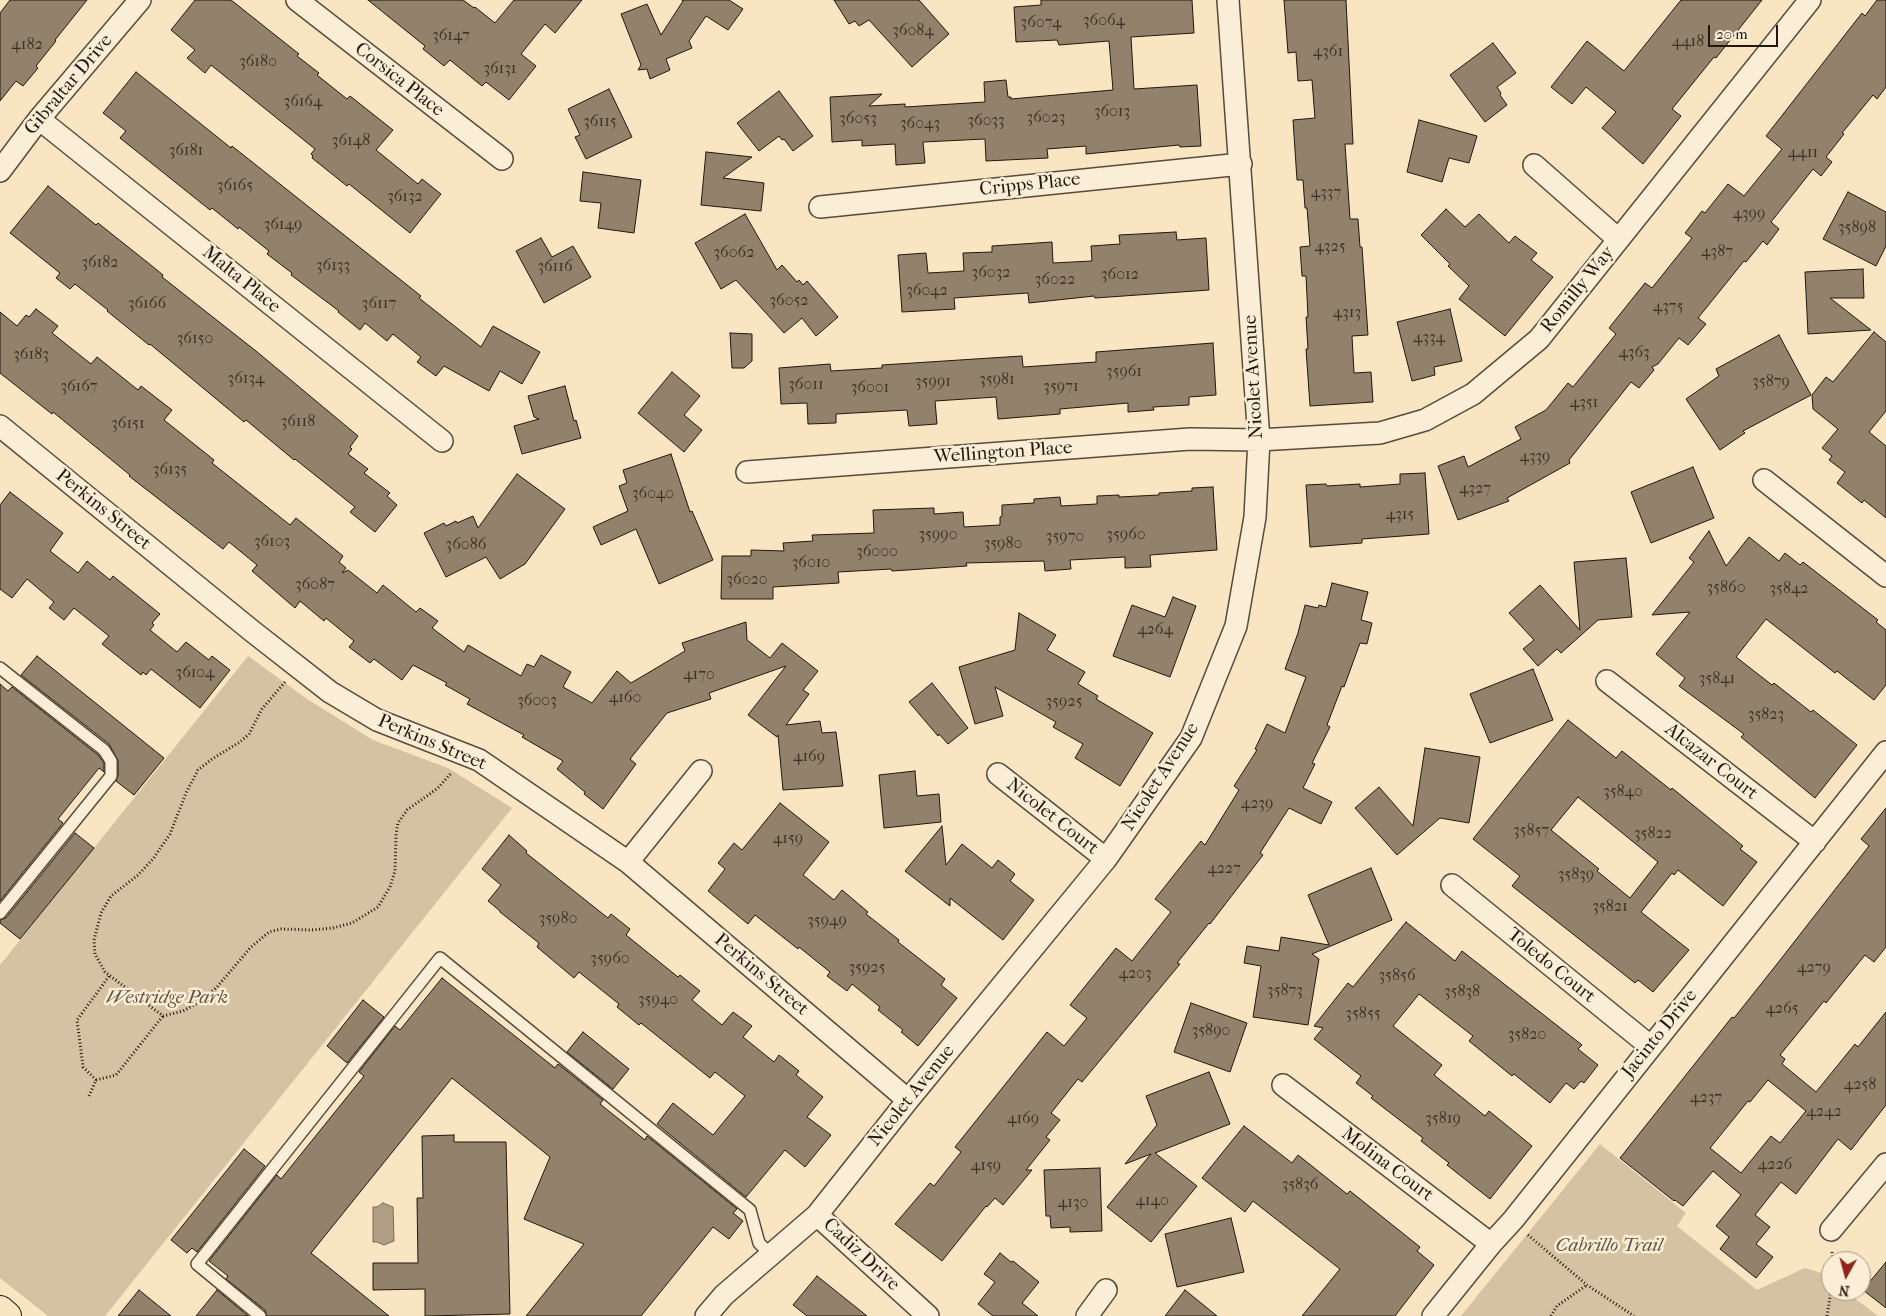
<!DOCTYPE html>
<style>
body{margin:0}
#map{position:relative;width:1886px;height:1316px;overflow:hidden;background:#f9e5c1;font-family:"IM FELL French Canon",serif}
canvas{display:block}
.north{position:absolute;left:1821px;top:1251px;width:50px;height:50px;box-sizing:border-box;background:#fbeed7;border:1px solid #a49887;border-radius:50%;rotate:187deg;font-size:14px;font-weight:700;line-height:20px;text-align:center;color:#22170f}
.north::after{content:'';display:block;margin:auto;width:18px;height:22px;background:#8f2418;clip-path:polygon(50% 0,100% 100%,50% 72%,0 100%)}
.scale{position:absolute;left:1708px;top:25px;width:70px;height:22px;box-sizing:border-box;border:2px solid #22170f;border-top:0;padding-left:6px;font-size:15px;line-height:18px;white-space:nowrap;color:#22170f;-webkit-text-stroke:4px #fbeed7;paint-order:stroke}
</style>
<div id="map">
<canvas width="1886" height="1316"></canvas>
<div class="north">N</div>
<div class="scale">20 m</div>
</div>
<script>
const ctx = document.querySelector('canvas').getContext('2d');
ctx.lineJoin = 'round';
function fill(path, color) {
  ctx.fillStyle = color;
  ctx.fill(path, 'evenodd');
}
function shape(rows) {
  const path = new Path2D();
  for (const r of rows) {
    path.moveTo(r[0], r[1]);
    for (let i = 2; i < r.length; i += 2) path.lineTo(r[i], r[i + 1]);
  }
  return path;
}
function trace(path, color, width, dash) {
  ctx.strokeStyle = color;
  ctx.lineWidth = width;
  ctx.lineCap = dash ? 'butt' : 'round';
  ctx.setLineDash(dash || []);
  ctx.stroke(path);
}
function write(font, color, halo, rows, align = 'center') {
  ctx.font = font + ' "IM FELL French Canon",serif';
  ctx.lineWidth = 5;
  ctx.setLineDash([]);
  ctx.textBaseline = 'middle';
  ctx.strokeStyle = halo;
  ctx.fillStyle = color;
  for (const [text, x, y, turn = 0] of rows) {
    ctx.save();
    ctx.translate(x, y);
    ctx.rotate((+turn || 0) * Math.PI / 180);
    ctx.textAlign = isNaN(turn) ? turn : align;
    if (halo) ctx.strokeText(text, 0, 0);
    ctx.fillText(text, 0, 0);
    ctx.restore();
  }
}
const green = shape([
 [248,656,307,699,373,740,448,768,512,808,105,1316,48,1316,0,1278,0,965],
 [1600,1144,1686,1213,1677,1226,1757,1290,1805,1268,1831,1276,1831,1291,1845,1291,1878,1316,1461,1316]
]);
const water = shape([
 [383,1203,393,1207,394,1241,384,1245,377,1242,373,1242,373,1207,377,1207,383,1203]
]);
const building = shape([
 [10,0,87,0,55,40,56,41,36,66,38,68,23,86,16,81,0,101,0,13,10,0],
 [195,0,231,0,299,54,297,56,319,73,317,75,347,99,350,96,393,130,376,150,418,184,422,179,441,194,410,233,349,184,347,186,312,158,313,156,311,154,315,149,211,65,205,73,187,58,195,50,171,30,195,0],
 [368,0,463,0,474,8,475,7,495,23,514,0,582,0,555,33,545,24,521,54,536,66,509,100,486,82,482,86,450,60,444,66,423,49,425,46,368,0],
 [682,0,729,0,743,9,728,30,706,16,689,41,692,48,666,59,670,70,650,79,647,69,638,70,641,65,621,14,647,4,661,35,683,1,682,0],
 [834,0,919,0,949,34,912,67,869,20,859,26,855,21,849,24,834,0],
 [1041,0,1192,0,1194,33,1131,37,1134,89,1197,85,1201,146,1180,147,1179,145,1086,154,1086,146,1047,149,1048,158,986,161,985,139,923,142,925,163,896,165,895,144,862,146,862,140,832,142,830,97,882,94,869,106,905,104,905,107,985,102,984,82,1006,80,1008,97,1011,97,1011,99,1113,90,1109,41,1059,45,1057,40,1016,42,1014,7,1041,5,1041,0],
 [1284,0,1346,0,1353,144,1345,144,1350,219,1358,219,1360,247,1362,247,1368,335,1352,336,1354,373,1371,372,1373,402,1310,406,1306,349,1308,349,1306,317,1308,317,1306,276,1302,276,1300,247,1310,246,1307,208,1305,208,1303,180,1297,180,1293,120,1315,118,1312,80,1298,81,1296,52,1288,53,1284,0],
 [1681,0,1762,0,1716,58,1714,57,1672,109,1681,116,1643,164,1602,128,1616,112,1586,87,1572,104,1551,87,1587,41,1624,71,1681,0],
 [1877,0,1886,0,1886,87,1877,99,1873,95,1842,133,1844,134,1826,157,1832,162,1821,176,1813,169,1771,222,1779,229,1767,245,1763,241,1746,262,1744,261,1698,318,1706,324,1688,345,1679,338,1658,364,1652,367,1654,370,1639,388,1631,382,1569,460,1570,463,1507,498,1509,501,1458,520,1438,466,1464,456,1468,467,1521,439,1515,427,1546,410,1568,383,1573,387,1616,334,1609,328,1645,283,1652,288,1692,238,1685,233,1702,211,1705,213,1728,184,1744,196,1782,149,1766,136,1862,13,1865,16,1877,0],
 [1493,43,1516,73,1497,87,1501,93,1500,95,1507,105,1485,122,1450,75,1493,43],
 [136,72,231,148,232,146,421,296,419,298,481,347,493,326,540,352,522,384,500,371,489,391,444,366,436,376,417,362,421,357,393,334,387,341,365,323,360,330,338,312,339,311,291,275,292,273,267,254,269,251,239,227,238,229,212,208,210,210,120,138,126,131,103,113,136,72],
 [609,89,632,137,586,159,575,137,580,135,568,109,609,89],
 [779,91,813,136,793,151,784,139,782,140,779,136,759,151,737,123,779,91],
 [1419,120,1477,136,1469,163,1449,158,1442,182,1407,172,1419,120],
 [706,152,752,157,723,178,764,183,761,211,701,205,706,152],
 [583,172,641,180,634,233,598,228,601,203,580,201,583,172],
 [48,186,96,225,98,223,152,266,163,275,162,277,256,351,358,436,350,447,352,449,348,454,368,469,364,473,390,493,387,496,397,505,375,532,350,512,355,507,295,459,294,460,246,420,244,422,150,344,149,345,107,311,108,310,75,284,70,289,56,278,60,273,10,233,48,186],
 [1848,192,1886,212,1886,246,1876,266,1823,239,1848,192],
 [1446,209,1465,227,1479,214,1509,243,1515,236,1537,253,1531,260,1553,277,1505,336,1459,299,1469,286,1448,266,1450,264,1421,235,1446,209],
 [745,214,777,270,782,265,797,282,799,280,803,285,807,281,838,317,816,336,802,318,784,333,736,280,721,289,695,243,745,214],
 [1176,232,1177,240,1206,238,1209,290,1095,298,1094,296,1029,303,1028,293,954,298,955,309,902,312,898,255,926,253,928,273,964,271,963,253,992,252,992,246,1052,242,1053,263,1092,261,1091,246,1120,244,1119,235,1176,232],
 [541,238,552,257,573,246,591,277,544,303,516,251,541,238],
 [1863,269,1864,298,1830,298,1871,330,1808,334,1805,272,1863,269],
 [36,309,58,326,52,333,91,364,97,357,138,390,141,386,172,410,164,420,214,460,212,463,290,525,296,518,343,556,339,562,346,568,342,573,348,570,377,593,383,585,416,612,420,608,438,621,432,628,464,652,468,645,521,676,527,664,534,667,541,655,571,672,563,687,592,703,617,671,631,683,685,651,682,643,746,622,747,640,770,658,782,643,818,671,803,690,809,694,786,725,820,721,822,733,836,732,843,786,783,790,778,735,777,737,748,715,786,666,709,693,711,699,667,713,630,759,636,764,603,809,584,794,585,792,557,769,563,761,522,737,524,735,467,704,470,699,445,685,447,683,413,665,402,680,374,659,370,663,349,647,354,641,326,618,324,621,300,601,295,608,252,571,257,565,229,542,223,549,129,476,130,475,53,412,52,414,0,373,0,312,17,326,26,315,29,317,36,309],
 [1450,309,1462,361,1434,367,1435,375,1412,381,1397,322,1450,309],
 [1874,332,1886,342,1886,411,1869,432,1886,446,1886,518,1864,500,1862,503,1837,483,1845,472,1829,460,1832,456,1822,448,1838,429,1813,409,1812,395,1826,377,1833,382,1874,332],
 [730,333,752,334,752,361,744,368,732,368,730,333],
 [1779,335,1811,395,1743,431,1745,433,1720,450,1686,399,1719,376,1716,369,1779,335],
 [1213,343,1216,395,1189,397,1189,405,1153,407,1154,410,1128,412,1128,403,1060,409,1060,414,998,419,996,397,935,401,937,424,909,426,907,410,836,414,836,423,808,424,807,403,781,404,779,368,830,364,831,371,882,368,882,365,1022,356,1023,367,1096,362,1096,352,1213,343],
 [672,372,700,396,684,415,702,430,684,452,638,413,672,372],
 [565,386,574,421,576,420,581,438,522,454,514,426,539,419,534,417,528,396,565,386],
 [671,454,690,512,692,511,713,560,659,584,636,529,601,545,593,527,628,511,619,486,627,483,623,470,671,454],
 [1693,467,1714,518,1651,543,1631,492,1693,467],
 [1425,473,1429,534,1362,539,1362,543,1310,547,1306,485,1326,484,1327,486,1360,484,1360,487,1400,484,1400,474,1425,473],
 [517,474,565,509,525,564,500,579,486,557,446,577,424,533,444,523,446,526,456,521,457,523,473,516,478,528,517,474],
 [1213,487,1217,550,1150,555,1151,567,1125,568,1125,557,1070,560,1071,569,1045,571,1044,561,966,563,967,566,892,571,891,569,838,572,839,583,773,587,773,599,721,599,722,556,751,556,751,550,784,551,783,543,813,541,812,535,874,533,873,510,934,508,934,514,963,512,964,527,1000,525,1000,517,1002,516,1002,505,1034,503,1034,499,1060,497,1061,506,1097,504,1097,496,1119,495,1119,497,1159,495,1159,493,1192,491,1192,488,1213,487],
 [10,492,63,533,50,551,78,573,87,561,110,580,113,576,160,614,152,623,154,625,150,630,177,652,186,642,209,660,212,656,230,670,200,708,151,669,146,675,143,672,141,675,102,644,109,636,74,608,64,620,49,608,54,602,27,579,12,598,0,589,0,505,10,492],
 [1709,531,1726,566,1749,537,1779,561,1785,553,1800,565,1803,562,1878,620,1876,622,1886,630,1886,685,1874,700,1837,671,1835,673,1766,619,1736,657,1772,685,1774,683,1811,712,1813,710,1857,745,1815,798,1741,737,1744,734,1679,686,1685,678,1656,654,1690,612,1652,615,1694,562,1689,558,1709,531],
 [1626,558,1632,617,1598,620,1561,653,1557,649,1538,666,1523,649,1534,640,1509,613,1540,585,1580,630,1574,562,1626,558],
 [1332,583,1368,592,1361,620,1372,623,1367,644,1360,643,1344,687,1342,686,1327,725,1330,727,1312,763,1315,764,1303,788,1332,802,1321,824,1289,808,1260,853,1263,855,1210,924,1209,923,1177,963,1180,964,1082,1082,1078,1079,1051,1113,1060,1120,1046,1137,1050,1140,1026,1170,1032,1170,1003,1205,995,1198,987,1207,986,1206,942,1261,895,1224,930,1183,934,1186,961,1152,955,1147,1047,1032,1064,1046,1087,1018,1070,1005,1116,948,1132,961,1171,912,1155,899,1201,841,1205,845,1239,790,1234,786,1257,750,1255,749,1267,724,1285,733,1306,677,1285,669,1298,633,1305,605,1318,608,1319,605,1326,607,1332,583],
 [1173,597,1196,606,1170,677,1113,656,1132,605,1165,617,1173,597],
 [1019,613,1056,635,1047,650,1085,672,1078,684,1098,696,1096,699,1153,733,1120,786,1075,758,1083,744,1053,727,1056,722,995,687,1003,716,975,724,959,667,1015,650,1019,613],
 [37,656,164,758,134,795,116,781,118,776,118,760,109,744,21,675,37,656],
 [1533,669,1553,720,1490,743,1470,694,1533,669],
 [932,683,968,728,948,744,939,734,938,736,909,702,932,683],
 [0,684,8,691,12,687,98,755,104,763,104,772,99,768,58,819,63,823,0,901,0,684],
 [1568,720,1616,758,1622,751,1671,790,1672,788,1743,846,1740,849,1757,862,1723,906,1678,870,1674,875,1672,873,1641,912,1689,950,1653,992,1638,980,1635,983,1512,886,1520,876,1473,839,1568,720],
 [1578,797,1658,862,1630,898,1597,871,1599,869,1551,830,1578,797],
 [1425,748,1480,757,1469,823,1440,818,1397,855,1355,808,1379,787,1413,826,1425,748],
 [915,771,917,796,939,794,941,822,884,828,879,775,915,771],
 [780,803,829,842,803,875,834,900,842,890,868,912,866,914,899,940,898,942,945,979,941,985,957,998,918,1046,901,1032,903,1030,878,1010,880,1007,852,984,847,991,827,976,830,972,799,947,798,949,755,915,748,924,708,891,725,869,718,863,734,843,742,850,780,803],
 [1886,808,1886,947,1874,962,1865,955,1826,1003,1824,1001,1780,1055,1785,1059,1782,1064,1816,1092,1855,1044,1858,1047,1886,1012,1886,1105,1851,1150,1838,1139,1796,1194,1781,1182,1755,1215,1770,1227,1756,1244,1773,1257,1756,1278,1720,1249,1729,1237,1716,1226,1741,1195,1713,1171,1683,1206,1675,1200,1674,1201,1620,1158,1732,1017,1734,1018,1777,964,1869,846,1861,839,1886,808],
 [1768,1080,1806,1111,1780,1143,1771,1136,1741,1173,1710,1148,1748,1101,1750,1102,1768,1080],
 [942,826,946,865,962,844,992,868,998,860,1015,874,1010,881,1034,900,1003,940,950,898,950,906,905,871,942,826],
 [75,833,94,848,20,939,0,923,0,920,6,918,75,833],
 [509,835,527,851,526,853,608,918,611,914,630,929,626,935,678,977,680,975,700,991,692,1000,722,1025,733,1012,752,1026,743,1037,774,1062,779,1055,799,1071,796,1075,823,1097,807,1117,831,1135,805,1167,785,1150,746,1197,657,1124,673,1103,713,1135,745,1096,715,1072,710,1078,641,1023,639,1025,617,1007,619,1004,579,972,574,978,537,947,539,943,500,912,500,911,488,901,501,885,482,869,509,835],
 [1371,868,1392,920,1312,954,1319,959,1308,1025,1253,1017,1261,966,1244,963,1247,946,1279,951,1281,937,1329,945,1308,895,1371,868],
 [1406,922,1455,961,1462,951,1582,1045,1578,1049,1598,1065,1584,1083,1581,1081,1574,1089,1566,1083,1550,1103,1514,1074,1512,1076,1469,1041,1473,1036,1419,994,1393,1026,1442,1065,1434,1075,1485,1116,1489,1111,1532,1146,1490,1199,1447,1165,1449,1163,1421,1141,1423,1138,1371,1098,1373,1096,1356,1083,1361,1076,1314,1039,1323,1028,1314,1026,1348,983,1353,987,1406,922],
 [442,978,555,1068,558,1064,603,1100,600,1104,645,1140,647,1136,737,1209,733,1213,743,1221,729,1239,713,1227,641,1316,526,1316,584,1244,524,1219,550,1157,452,1078,311,1253,389,1316,267,1316,265,1310,226,1279,228,1276,209,1261,277,1175,281,1179,364,1076,359,1072,395,1026,400,1030,442,978],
 [363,1000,384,1017,347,1063,327,1046,363,1000],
 [1191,1003,1247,1023,1230,1072,1174,1052,1191,1003],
 [583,1032,629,1069,613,1089,567,1052,583,1032],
 [1209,1072,1230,1124,1155,1153,1197,1186,1151,1242,1107,1207,1151,1154,1125,1164,1157,1125,1146,1096,1209,1072],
 [1244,1126,1292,1163,1298,1155,1347,1194,1350,1191,1420,1247,1417,1251,1434,1265,1395,1316,1302,1316,1340,1269,1253,1201,1245,1212,1202,1178,1244,1126],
 [454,1135,454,1142,506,1142,510,1314,425,1316,425,1289,373,1290,373,1263,418,1263,417,1198,423,1198,422,1136,454,1135],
 [244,1149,265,1166,197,1252,192,1248,187,1253,171,1240,244,1149],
 [1100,1168,1102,1231,1070,1232,1070,1227,1051,1228,1050,1216,1046,1216,1044,1170,1100,1168],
 [1231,1218,1244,1272,1177,1287,1165,1234,1231,1218],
 [1000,1253,1011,1262,1013,1261,1039,1282,1022,1303,1038,1316,993,1316,978,1304,995,1282,984,1274,1000,1253],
 [1886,1262,1886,1308,1863,1290,1886,1262],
 [817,1276,867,1316,807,1316,793,1305,817,1276],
 [139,1290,171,1316,118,1316,139,1290],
 [217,1290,248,1316,196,1316,217,1290],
 [1185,1290,1217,1316,1165,1316,1185,1290]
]);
const path = shape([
 [285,682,262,709,249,734,240,742,212,759,198,770,186,793,170,834,153,859,138,875,111,896,101,913,94,940,95,954,105,972,163,1016,183,1011,201,1001,217,987,251,947,269,932,281,929,311,930,333,928,352,923,378,907,390,887,395,871,396,834,398,823,407,810,438,788,452,772],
 [96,1080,83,1067,77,1020,110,975],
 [96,1080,116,1075,163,1016],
 [89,1096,96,1080],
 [1528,1235,1587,1285,1634,1316],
 [1832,1252,1833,1261],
 [1551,1316,1557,1306,1587,1285],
 [1827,1316,1831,1291]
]);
const service = shape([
 [0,668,104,750,111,761,111,776,0,913],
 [260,1316,197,1264,440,958,750,1210,759,1243,771,1255]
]);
const minor = shape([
 [297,0,502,159],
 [39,119,442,441],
 [1534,165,1618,239],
 [0,171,39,119,140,0],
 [820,207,1241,164],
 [0,426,252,631,330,692,377,720,479,760,628,862,908,1100],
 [747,472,1190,439,1259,440,1380,433,1425,420,1473,394,1539,339,1810,0],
 [1764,480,1886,576],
 [1607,681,1815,842],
 [998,774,1106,859],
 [628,862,701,771],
 [1452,885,1650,1046],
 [1283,1085,1491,1244],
 [817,1215,928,1316],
 [1831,1230,1886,1164],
 [706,1316,724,1295,817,1215,908,1100,1106,859,1191,738,1236,626,1255,517,1259,440,1228,0],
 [1087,1316,1106,1290],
 [1433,1316,1491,1244,1513,1220,1886,752]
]);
const primary = shape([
 [0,1310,7,1316]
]);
const numberNames = [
 ["36064",1104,21],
 ["36074",1041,23],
 ["36084",913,31],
 ["36147",451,36],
 ["4418",1688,42],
 ["4182",27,45],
 ["4361",1328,52],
 ["36180",258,62],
 ["36131",500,69],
 ["36164",303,102],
 ["36013",1112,112],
 ["36023",1046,118],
 ["36053",858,119],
 ["36033",986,121],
 ["36115",600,122],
 ["36043",920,124],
 ["36148",351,141],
 ["36181",186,151],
 ["4411",1803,153],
 ["36165",235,186],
 ["4337",1326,193],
 ["36132",405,197],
 ["4399",1749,214],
 ["36149",283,225],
 ["35898",1857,228],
 ["4325",1330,247],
 ["4387",1717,252],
 ["36062",734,253],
 ["36182",100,263],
 ["36133",333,266],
 ["36116",555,267],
 ["36032",991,273],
 ["36012",1120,275],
 ["36022",1055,280],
 ["36042",927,291],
 ["36052",789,301],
 ["36166",147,304],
 ["36117",379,304],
 ["4375",1668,307],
 ["4313",1347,313],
 ["4334",1429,338],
 ["36150",195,339],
 ["4363",1634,353],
 ["36183",31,355],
 ["35961",1124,372],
 ["36134",246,379],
 ["35981",997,380],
 ["35991",933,382],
 ["35879",1771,382],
 ["36011",806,385],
 ["36167",79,387],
 ["35971",1061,387],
 ["36001",870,388],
 ["4351",1584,403],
 ["36118",298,422],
 ["36151",128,424],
 ["4339",1535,457],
 ["36135",170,470],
 ["4327",1475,489],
 ["36040",653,494],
 ["4315",1400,515],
 ["35990",938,535],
 ["35960",1126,535],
 ["35970",1065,537],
 ["36103",272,542],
 ["35980",1003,544],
 ["36086",466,545],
 ["36000",877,552],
 ["36010",811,563],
 ["36020",747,580],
 ["36087",315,585],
 ["35860",1726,588],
 ["35842",1789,589],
 ["4264",1155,630],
 ["36104",195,673],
 ["4170",699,675],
 ["35841",1717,679],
 ["4160",625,698],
 ["36003",537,701],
 ["35925",1064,702],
 ["35823",1766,715],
 ["4169",809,757],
 ["35840",1623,792],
 ["4239",1257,804],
 ["35857",1531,831],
 ["35822",1653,834],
 ["4159",788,839],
 ["4227",1224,869],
 ["35839",1576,875],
 ["35821",1610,907],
 ["35980",558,919],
 ["35949",827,921],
 ["35960",610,959],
 ["35925",867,968],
 ["4279",1814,968],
 ["4203",1135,974],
 ["35856",1397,976],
 ["35873",1285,991],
 ["35838",1462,992],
 ["35940",658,1000],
 ["4265",1782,1009],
 ["35855",1363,1014],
 ["35890",1211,1031],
 ["35820",1527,1035],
 ["4258",1860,1085],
 ["4237",1706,1098],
 ["4242",1824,1112],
 ["4169",1023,1119],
 ["35819",1443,1119],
 ["4226",1775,1165],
 ["4159",986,1166],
 ["35836",1300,1185],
 ["4140",1152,1201],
 ["4130",1073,1203]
];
const streetNames = [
 ["Corsica Place",399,80,38],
 ["Gibraltar Drive",69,85,-50],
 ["Cripps Place",1030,185,-6],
 ["Malta Place",241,280,39],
 ["Romilly Way",1578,290,-51],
 ["Nicolet Avenue",1254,377,-93],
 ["Wellington Place",1003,453,-4],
 ["Perkins Street",103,510,39],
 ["Perkins Street",432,743,23],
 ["Alcazar Court",1711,762,38],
 ["Nicolet Avenue",1161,777,-57],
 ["Nicolet Court",1052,817,38],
 ["Toledo Court",1551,966,39],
 ["Perkins Street",761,975,40],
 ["Jacinto Drive",1660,1034,-51],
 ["Nicolet Avenue",912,1096,-51],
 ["Molina Court",1387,1165,37],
 ["Cadiz Drive",861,1255,43]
];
const parkNames = [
 ["Westridge Park",167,998],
 ["Cabrillo Trail",1609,1246]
];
fill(green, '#d4c2a3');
fill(water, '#b09f84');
trace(water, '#776955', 1);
fill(building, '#92826c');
trace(building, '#22170f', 1);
trace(service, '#584a3c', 14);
trace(minor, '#584a3c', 24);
trace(primary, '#22170f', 30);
trace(path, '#22170f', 3, [1, 2.5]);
trace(service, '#fbeed7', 11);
trace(minor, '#fbeed7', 21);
trace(primary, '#f9e5c1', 28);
write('16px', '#3e3226', null, numberNames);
write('19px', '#22170f', '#fbeed7', streetNames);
write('italic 19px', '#605343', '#fbeed7', parkNames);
</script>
